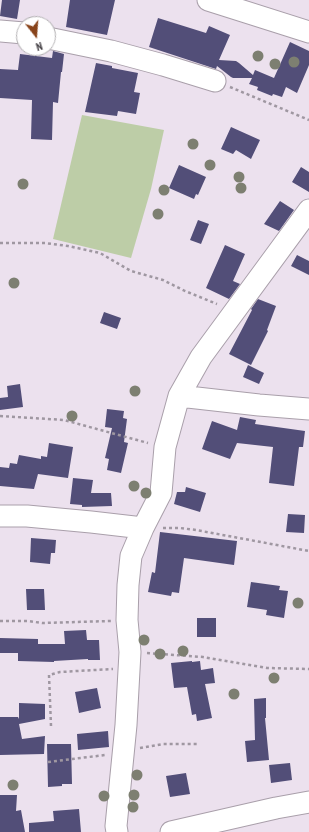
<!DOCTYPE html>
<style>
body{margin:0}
#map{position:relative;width:309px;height:832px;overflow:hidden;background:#ece1ee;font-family:"PT Sans Narrow",sans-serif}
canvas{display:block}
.north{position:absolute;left:16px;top:16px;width:40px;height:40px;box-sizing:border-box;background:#fff;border:1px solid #b1afb1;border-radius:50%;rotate:163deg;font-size:11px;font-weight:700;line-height:16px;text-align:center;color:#3c383d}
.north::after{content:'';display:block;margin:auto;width:14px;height:18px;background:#88431a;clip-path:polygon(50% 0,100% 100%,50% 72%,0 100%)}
</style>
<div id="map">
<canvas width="309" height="832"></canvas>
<div class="north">N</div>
</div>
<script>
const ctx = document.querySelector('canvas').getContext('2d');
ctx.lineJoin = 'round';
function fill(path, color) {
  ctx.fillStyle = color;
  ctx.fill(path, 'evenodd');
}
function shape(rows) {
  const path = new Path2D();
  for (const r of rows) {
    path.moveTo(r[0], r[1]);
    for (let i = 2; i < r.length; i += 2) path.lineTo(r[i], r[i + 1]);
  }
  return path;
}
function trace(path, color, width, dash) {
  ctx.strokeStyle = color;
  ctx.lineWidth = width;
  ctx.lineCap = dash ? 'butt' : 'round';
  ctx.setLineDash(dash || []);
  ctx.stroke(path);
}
const green = shape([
 [82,115,164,130,151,189,131,258,53,239]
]);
const building = shape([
 [2,0,20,0,17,19,0,16],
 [70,0,115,0,107,35,66,27],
 [158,18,206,33,209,26,230,35,219,60,236,61,239,63,253,75,255,70,274,78,290,42,309,51,309,65,297,93,286,87,282,97,273,94,272,96,257,90,258,87,249,84,252,78,233,78,231,77,217,66,216,69,149,47],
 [53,51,64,54,62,72,61,72,58,103,53,102,52,140,31,139,32,100,0,98,0,69,18,70,20,54,52,58],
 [96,63,112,66,112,68,138,73,134,92,140,93,136,114,118,111,117,116,85,112],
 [231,127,260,140,251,159,236,150,233,154,221,149],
 [179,165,206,177,198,195,196,194,194,199,169,188],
 [301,167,309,172,309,192,292,182],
 [280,201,294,210,279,231,264,224],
 [198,220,209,224,201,244,190,240],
 [225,245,245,254,233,281,240,284,229,299,206,288],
 [297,255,309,261,309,275,291,266],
 [258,299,276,306,267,330,268,331,251,365,229,354,252,310,251,309],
 [104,312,121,318,117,329,100,323],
 [248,365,264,373,259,384,243,377],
 [20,384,23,407,0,410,0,398,8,397,7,386],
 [107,409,124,411,123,418,127,419,124,442,128,443,121,473,107,470,109,459,105,458,112,428,105,427],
 [240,417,256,420,255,424,305,431,303,447,299,447,294,486,269,483,273,447,237,443,230,459,202,449,212,421,237,430],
 [49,443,73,447,68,478,38,474,34,489,0,486,0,467,9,468,10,463,17,464,19,455,41,459,41,456,47,457],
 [73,478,93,480,91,493,111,493,112,506,82,507,82,505,70,504],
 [186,487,206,493,200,512,174,504,177,492,185,492],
 [288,514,305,515,304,533,286,532],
 [160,532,237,541,234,565,184,558,179,593,172,592,171,596,148,592,152,572,155,573],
 [31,538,56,540,55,553,51,553,50,564,30,562],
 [251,582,280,586,279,590,288,591,284,618,266,615,267,610,247,607],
 [26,589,44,589,45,610,27,610],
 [197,618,216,618,216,637,197,637],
 [86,630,87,640,99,640,100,660,88,660,88,659,54,661,54,662,18,661,18,653,0,653,0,638,38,639,38,644,65,644,64,631],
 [192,661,192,662,200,661,201,670,213,668,215,683,205,684,212,718,197,721,196,714,192,715,187,687,174,688,171,663],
 [97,688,101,708,79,713,75,692],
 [266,698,266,718,265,718,269,760,247,762,245,741,255,740,254,699],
 [19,703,45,704,45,719,19,724,22,739,45,736,44,754,0,755,0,717,18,717,19,719],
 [108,731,109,747,78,750,77,734],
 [47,744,71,744,72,784,62,784,62,786,48,787],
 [290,763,292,780,271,783,269,765],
 [186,773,190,794,170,797,166,776],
 [0,795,17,795,16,811,21,810,25,832,0,832],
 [79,809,81,832,29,832,29,823,54,821,53,811]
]);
const path = shape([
 [230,87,309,120],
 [0,243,45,243,68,246,100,253,131,271,163,280,185,291,217,304],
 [0,416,64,420,148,443],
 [163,528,180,528,196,530,309,551],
 [0,621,28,621,42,623,111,621],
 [147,653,203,657,267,668,309,669],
 [51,726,49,675,60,672,113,669],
 [140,748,163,744,198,744],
 [48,762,105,755]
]);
const minor = shape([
 [208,0,309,32],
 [0,31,24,33],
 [48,38,111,51,163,65,215,81],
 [179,396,259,405,309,409],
 [0,516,27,516,91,522,143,528],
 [117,832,116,826,126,725,130,652,127,620,128,585,131,556,143,528,161,493,165,447,179,396,201,357,309,210],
 [171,832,276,808,309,802]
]);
const trees = [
 [258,56],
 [294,62],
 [275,64],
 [193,144],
 [210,165],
 [239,177],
 [23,184],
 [241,188],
 [164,190],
 [158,214],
 [14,283],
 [135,391],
 [72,416],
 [134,486],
 [146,493],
 [298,603],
 [144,640],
 [183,651],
 [160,654],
 [274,678],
 [234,694],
 [137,775],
 [13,785],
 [134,795],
 [104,796],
 [133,807]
];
fill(green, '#bdcda7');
fill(building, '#524e78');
trace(minor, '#a99faa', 23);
trace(path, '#9f97a1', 2.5, [3, 3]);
trace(minor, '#fff', 21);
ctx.fillStyle = '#7d7f71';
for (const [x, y] of trees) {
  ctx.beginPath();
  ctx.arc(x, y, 5.5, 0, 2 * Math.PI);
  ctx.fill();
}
</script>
